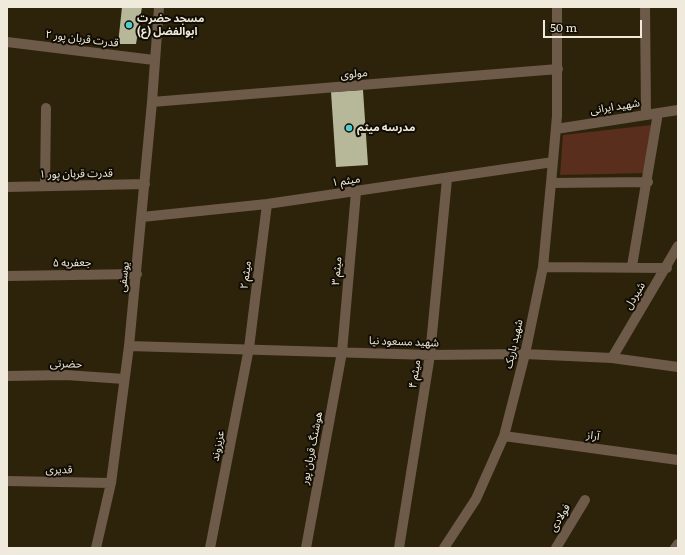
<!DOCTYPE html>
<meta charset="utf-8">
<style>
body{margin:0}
#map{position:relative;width:685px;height:555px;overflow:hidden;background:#2d230b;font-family:Literata,serif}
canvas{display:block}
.frame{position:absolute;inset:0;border:8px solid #f0eadc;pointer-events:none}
.scale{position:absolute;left:543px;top:20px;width:99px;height:18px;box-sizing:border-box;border:2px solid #f0eadc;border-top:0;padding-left:5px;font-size:12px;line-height:14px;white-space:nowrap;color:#f0eadc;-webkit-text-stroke:3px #110d04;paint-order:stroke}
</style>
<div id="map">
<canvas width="685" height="555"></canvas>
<div class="frame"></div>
<div class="scale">50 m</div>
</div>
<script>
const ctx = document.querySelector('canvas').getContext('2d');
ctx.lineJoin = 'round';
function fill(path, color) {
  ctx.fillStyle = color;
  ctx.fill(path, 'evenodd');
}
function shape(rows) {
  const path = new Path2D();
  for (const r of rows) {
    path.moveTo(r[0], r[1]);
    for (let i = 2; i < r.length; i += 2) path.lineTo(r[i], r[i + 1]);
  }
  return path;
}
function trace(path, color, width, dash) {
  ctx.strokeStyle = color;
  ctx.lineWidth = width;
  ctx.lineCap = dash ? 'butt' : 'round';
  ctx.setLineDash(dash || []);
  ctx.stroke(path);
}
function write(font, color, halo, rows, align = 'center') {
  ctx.font = font + ' Literata,"Noto Sans Arabic",serif';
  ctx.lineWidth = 4;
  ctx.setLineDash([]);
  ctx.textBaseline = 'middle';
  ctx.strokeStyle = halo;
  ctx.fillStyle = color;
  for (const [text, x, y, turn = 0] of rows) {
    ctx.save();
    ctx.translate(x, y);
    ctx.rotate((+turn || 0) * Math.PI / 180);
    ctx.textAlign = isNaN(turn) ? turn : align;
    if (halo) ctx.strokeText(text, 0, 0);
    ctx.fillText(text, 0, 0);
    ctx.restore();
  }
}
const green = shape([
 [651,125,647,173,560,175,563,135]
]);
const building = shape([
 [122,7,142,7,136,44,118,44],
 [363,90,368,165,336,167,331,92]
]);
const minor = shape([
 [645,7,646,115],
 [7,42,154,60],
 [152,102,558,69],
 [556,129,678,110],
 [551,183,648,182],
 [45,186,46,108],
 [7,187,145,184],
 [142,217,267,204,553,162],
 [632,266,658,113],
 [543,267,667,268],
 [7,276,137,274],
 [129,346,430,355,525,354,612,358,678,367],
 [612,358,678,246],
 [7,376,66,375,124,379],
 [504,436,678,460],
 [7,481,111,483],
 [96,548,111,483,129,346,152,102,159,7],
 [210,548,249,348,267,204],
 [306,548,342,352,356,192],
 [399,548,430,355,447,179],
 [444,548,476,499,504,436,525,354,543,267,551,183,557,116,557,7],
 [556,548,585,500],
 [675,548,678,544]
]);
const markers = [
 [129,25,4,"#52cdcd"],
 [349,128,4,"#52cdcd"]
];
const poiNames = [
 ["مسجد حضرت",137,19],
 ["ابوالفضل (ع)",137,32],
 ["مدرسه میثم",357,128]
];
const streetNames = [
 ["قدرت قربان پور ۲",82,39,7],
 ["مولوی",354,74,-5],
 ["شهید ایرانی",615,107,-9],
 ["قدرت قربان پور ۱",76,174,-1],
 ["میثم ۱",346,181,-8],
 ["جعفریه ۵",72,263,-1],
 ["میثم ۳",337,271,-85],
 ["میثم ۲",246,275,-83],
 ["یوسفی",124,277,-84],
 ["شیردل",635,296,-59],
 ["شهید مسعود نیا",404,342,2],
 ["شهید باریک",514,344,-77],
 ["حضرتی",66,364,1],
 ["میثم ۴",415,374,-81],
 ["آراز",593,436,8],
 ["عزیزوند",218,446,-79],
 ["هوشنگ قربان پور",312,448,-79],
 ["قدیری",59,470,1],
 ["فولادی",560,518,-59]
];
fill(green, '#592e1d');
fill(building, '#b7b79a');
trace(minor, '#6d5a49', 10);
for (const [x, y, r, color] of markers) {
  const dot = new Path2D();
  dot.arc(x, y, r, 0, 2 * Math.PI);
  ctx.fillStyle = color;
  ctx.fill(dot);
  trace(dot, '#110d04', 1.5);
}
write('bold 11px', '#f0eadc', '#110d04', poiNames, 'left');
write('11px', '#f0eadc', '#110d04', streetNames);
</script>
